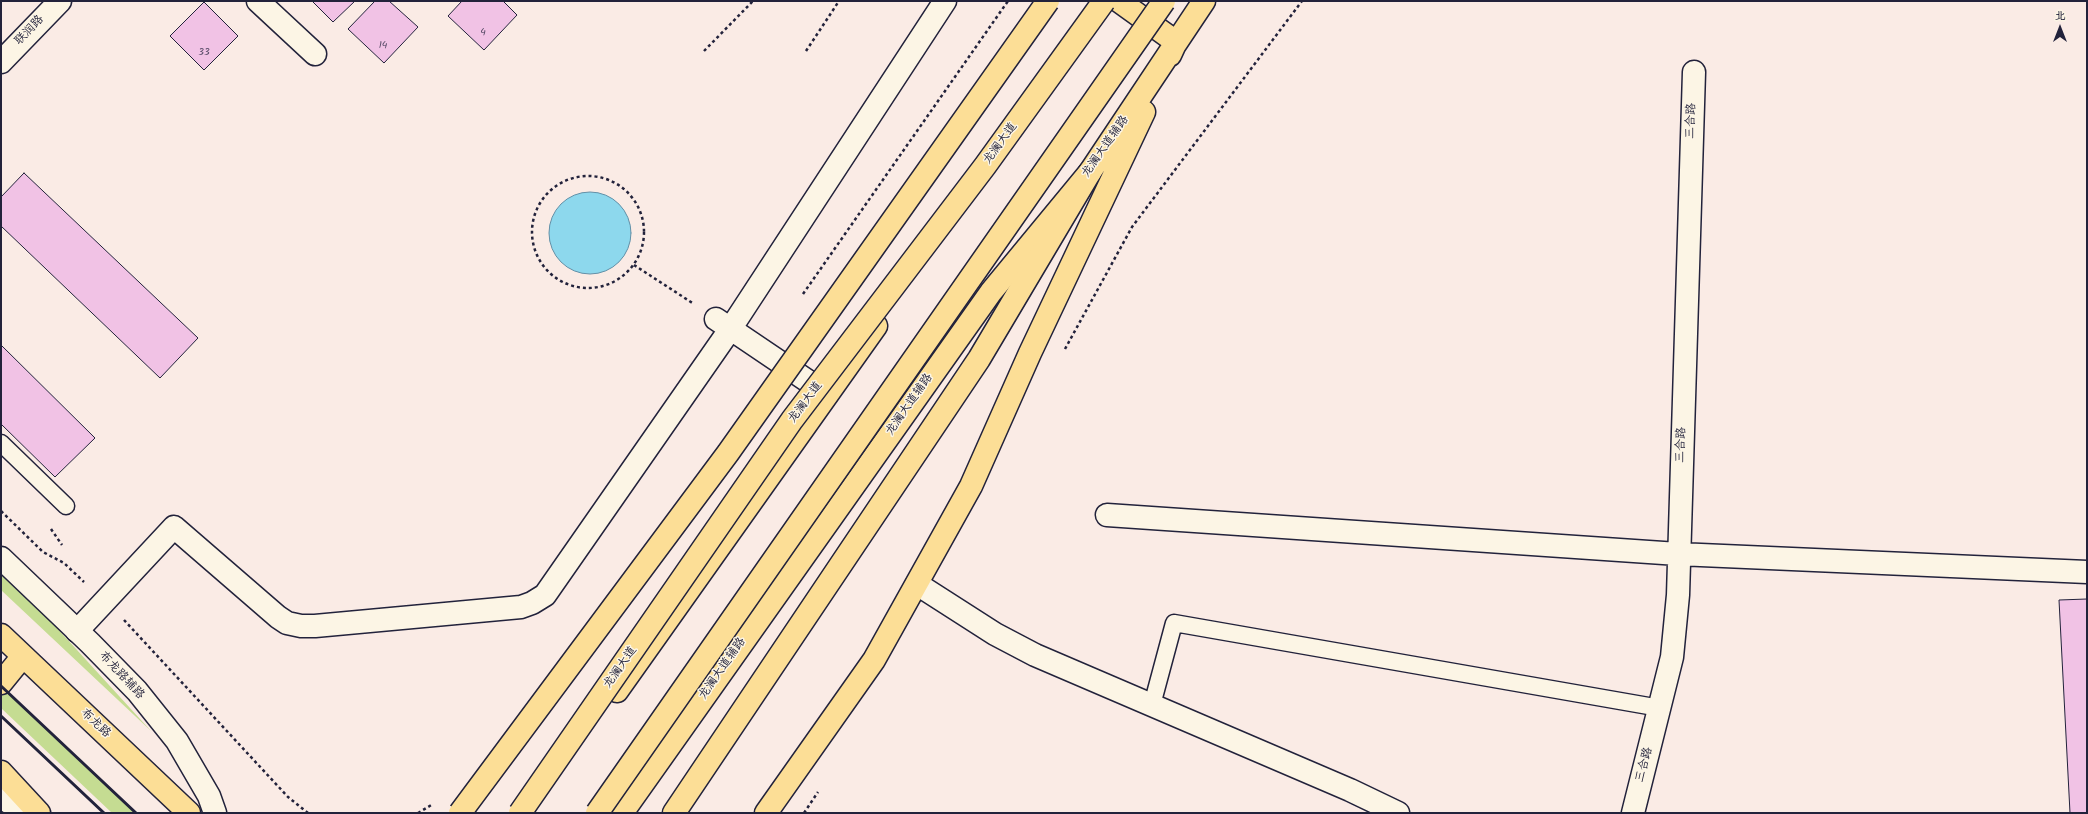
<!DOCTYPE html>
<meta charset="utf-8">
<style>
body{margin:0}
#map{position:relative;width:2088px;height:814px;overflow:hidden;background:#faebe5;font-family:Kalam,"LXGW WenKai TC",sans-serif}
canvas{display:block}
.frame{position:absolute;inset:0;border:2px solid #22223b;pointer-events:none}
.north{position:absolute;left:2040px;top:8px;width:40px;height:40px;-webkit-text-stroke:3px #fcf5e5;paint-order:stroke;rotate:0deg;font-size:11px;font-weight:700;line-height:16px;text-align:center;color:#22223b}
.north::after{content:'';display:block;margin:auto;width:14px;height:18px;background:#22223b;clip-path:polygon(50% 0,100% 100%,50% 72%,0 100%)}
</style>
<div id="map">
<canvas width="2088" height="814"></canvas>
<div class="frame"></div>
<div class="north">北</div>
</div>
<script>
const ctx = document.querySelector('canvas').getContext('2d');
ctx.lineJoin = 'round';
function fill(path, color) {
  ctx.fillStyle = color;
  ctx.fill(path, 'evenodd');
}
function shape(rows) {
  const path = new Path2D();
  for (const r of rows) {
    if (r.length === 3) {
      path.moveTo(r[0] + r[2], r[1]);
      path.arc(r[0], r[1], r[2], 0, 2 * Math.PI);
      continue;
    }
    path.moveTo(r[0], r[1]);
    for (let i = 2; i < r.length; i += 2) path.lineTo(r[i], r[i + 1]);
  }
  return path;
}
function trace(path, color, width, dash) {
  ctx.strokeStyle = color;
  ctx.lineWidth = width;
  ctx.lineCap = dash ? 'butt' : 'round';
  ctx.setLineDash(dash || []);
  ctx.stroke(path);
}
function write(font, color, halo, rows, align = 'center') {
  ctx.font = font + ' Kalam,"LXGW WenKai TC",sans-serif';
  ctx.lineWidth = 3;
  ctx.setLineDash([]);
  ctx.textBaseline = 'middle';
  ctx.strokeStyle = halo;
  ctx.fillStyle = color;
  for (const [text, x, y, turn = 0] of rows) {
    ctx.save();
    ctx.translate(x, y);
    ctx.rotate((+turn || 0) * Math.PI / 180);
    ctx.textAlign = isNaN(turn) ? turn : align;
    if (halo) ctx.strokeText(text, 0, 0);
    ctx.fillText(text, 0, 0);
    ctx.restore();
  }
}
const green = shape([
 [1,574,56,627,151,731,1,590],
 [1,686,135,813,112,813,1,708]
]);
const water = shape([
 [590,233,41]
]);
const building = shape([
 [312,1,355,1,333,22,312,1],
 [375,1,389,1,418,27,384,63,348,29,375,1],
 [462,1,503,1,517,15,484,50,448,16,462,1],
 [204,2,238,36,204,70,170,36,204,2],
 [24,173,198,338,160,378,1,226,1,197,24,173],
 [1,345,95,438,55,477,1,424,1,345],
 [2087,599,2087,813,2070,813,2059,600,2087,599]
]);
const path = shape([
 [704,51,753,1],
 [806,51,839,1],
 [588,232,56],
 [634,265,694,304],
 [803,294,1008,1],
 [1065,349,1132,227,1302,1],
 [1,511,43,552,64,563,84,582],
 [51,529,62,545],
 [124,620,288,797,308,813],
 [418,813,433,804],
 [804,813,818,792]
]);
const service = shape([
 [1,443,66,506],
 [1152,705,1174,623,1660,708]
]);
const minor = shape([
 [258,1,315,54],
 [1,62,60,1],
 [716,319,827,394],
 [1107,515,1678,554,2087,572],
 [917,584,995,634,1035,655,1350,790,1398,813],
 [77,631,174,527,278,617,287,623,301,626,315,626,521,607,532,603,545,595,731,328,945,1],
 [1633,813,1672,657,1678,595,1694,72]
]);
const secondary = shape([
 [1,558,90,643,137,691,177,741,209,796,215,813],
 [1,797,25,813]
]);
const primary = shape([
 [1119,1,1176,42,1170,55],
 [1,635,189,813],
 [1,683,23,656],
 [617,691,876,326],
 [1,772,39,813],
 [622,813,991,292,1090,172,1204,1],
 [766,813,874,660,971,486,1030,353,1144,112]
]);
const trunk = shape([
 [674,813,979,359,1090,172]
]);
const rail = shape([
 [1,686,136,813],
 [1,716,104,813]
]);
const trunkBridge = shape([
 [460,813,728,453,1048,1],
 [520,813,792,420,985,166,1104,1],
 [597,813,1164,1]
]);
const numberNames = [
 ["4",483,33],
 ["14",383,46],
 ["33",204,53]
];
const streetNames = [
 ["联润路",30,31,-46],
 ["三合路",1692,121,-88],
 ["龙澜大道",1001,144,-54],
 ["龙澜大道辅路",1106,147,-55],
 ["龙澜大道",806,403,-53],
 ["龙澜大道辅路",910,405,-55],
 ["三合路",1682,445,-88],
 ["龙澜大道",621,668,-55],
 ["龙澜大道辅路",723,669,-55],
 ["布龙路辅路",121,676,47],
 ["布龙路",95,724,43],
 ["三合路",1645,765,-75]
];
fill(green, '#c5dc92');
fill(water, '#8dd8ed');
trace(water, '#628fa6', 1);
fill(building, '#f1c2e5');
trace(building, '#22223b', 1);
trace(service, '#22223b', 19);
trace(minor, '#22223b', 25);
trace(secondary, '#22223b', 25);
trace(primary, '#22223b', 25);
trace(trunk, '#22223b', 25);
trace(path, '#22223b', 2.5, [3, 3]);
trace(service, '#fcf5e5', 16);
trace(minor, '#fcf5e5', 22);
trace(secondary, '#fcf5e5', 22);
trace(primary, '#fcde96', 22);
trace(trunk, '#fcde96', 22);
trace(rail, '#22223b', 3);
trace(trunkBridge, '#22223b', 25, []);
trace(trunkBridge, '#fcde96', 22);
write('10px', '#564a66', null, numberNames);
write('12px', '#22223b', '#fcf5e5', streetNames);
</script>
